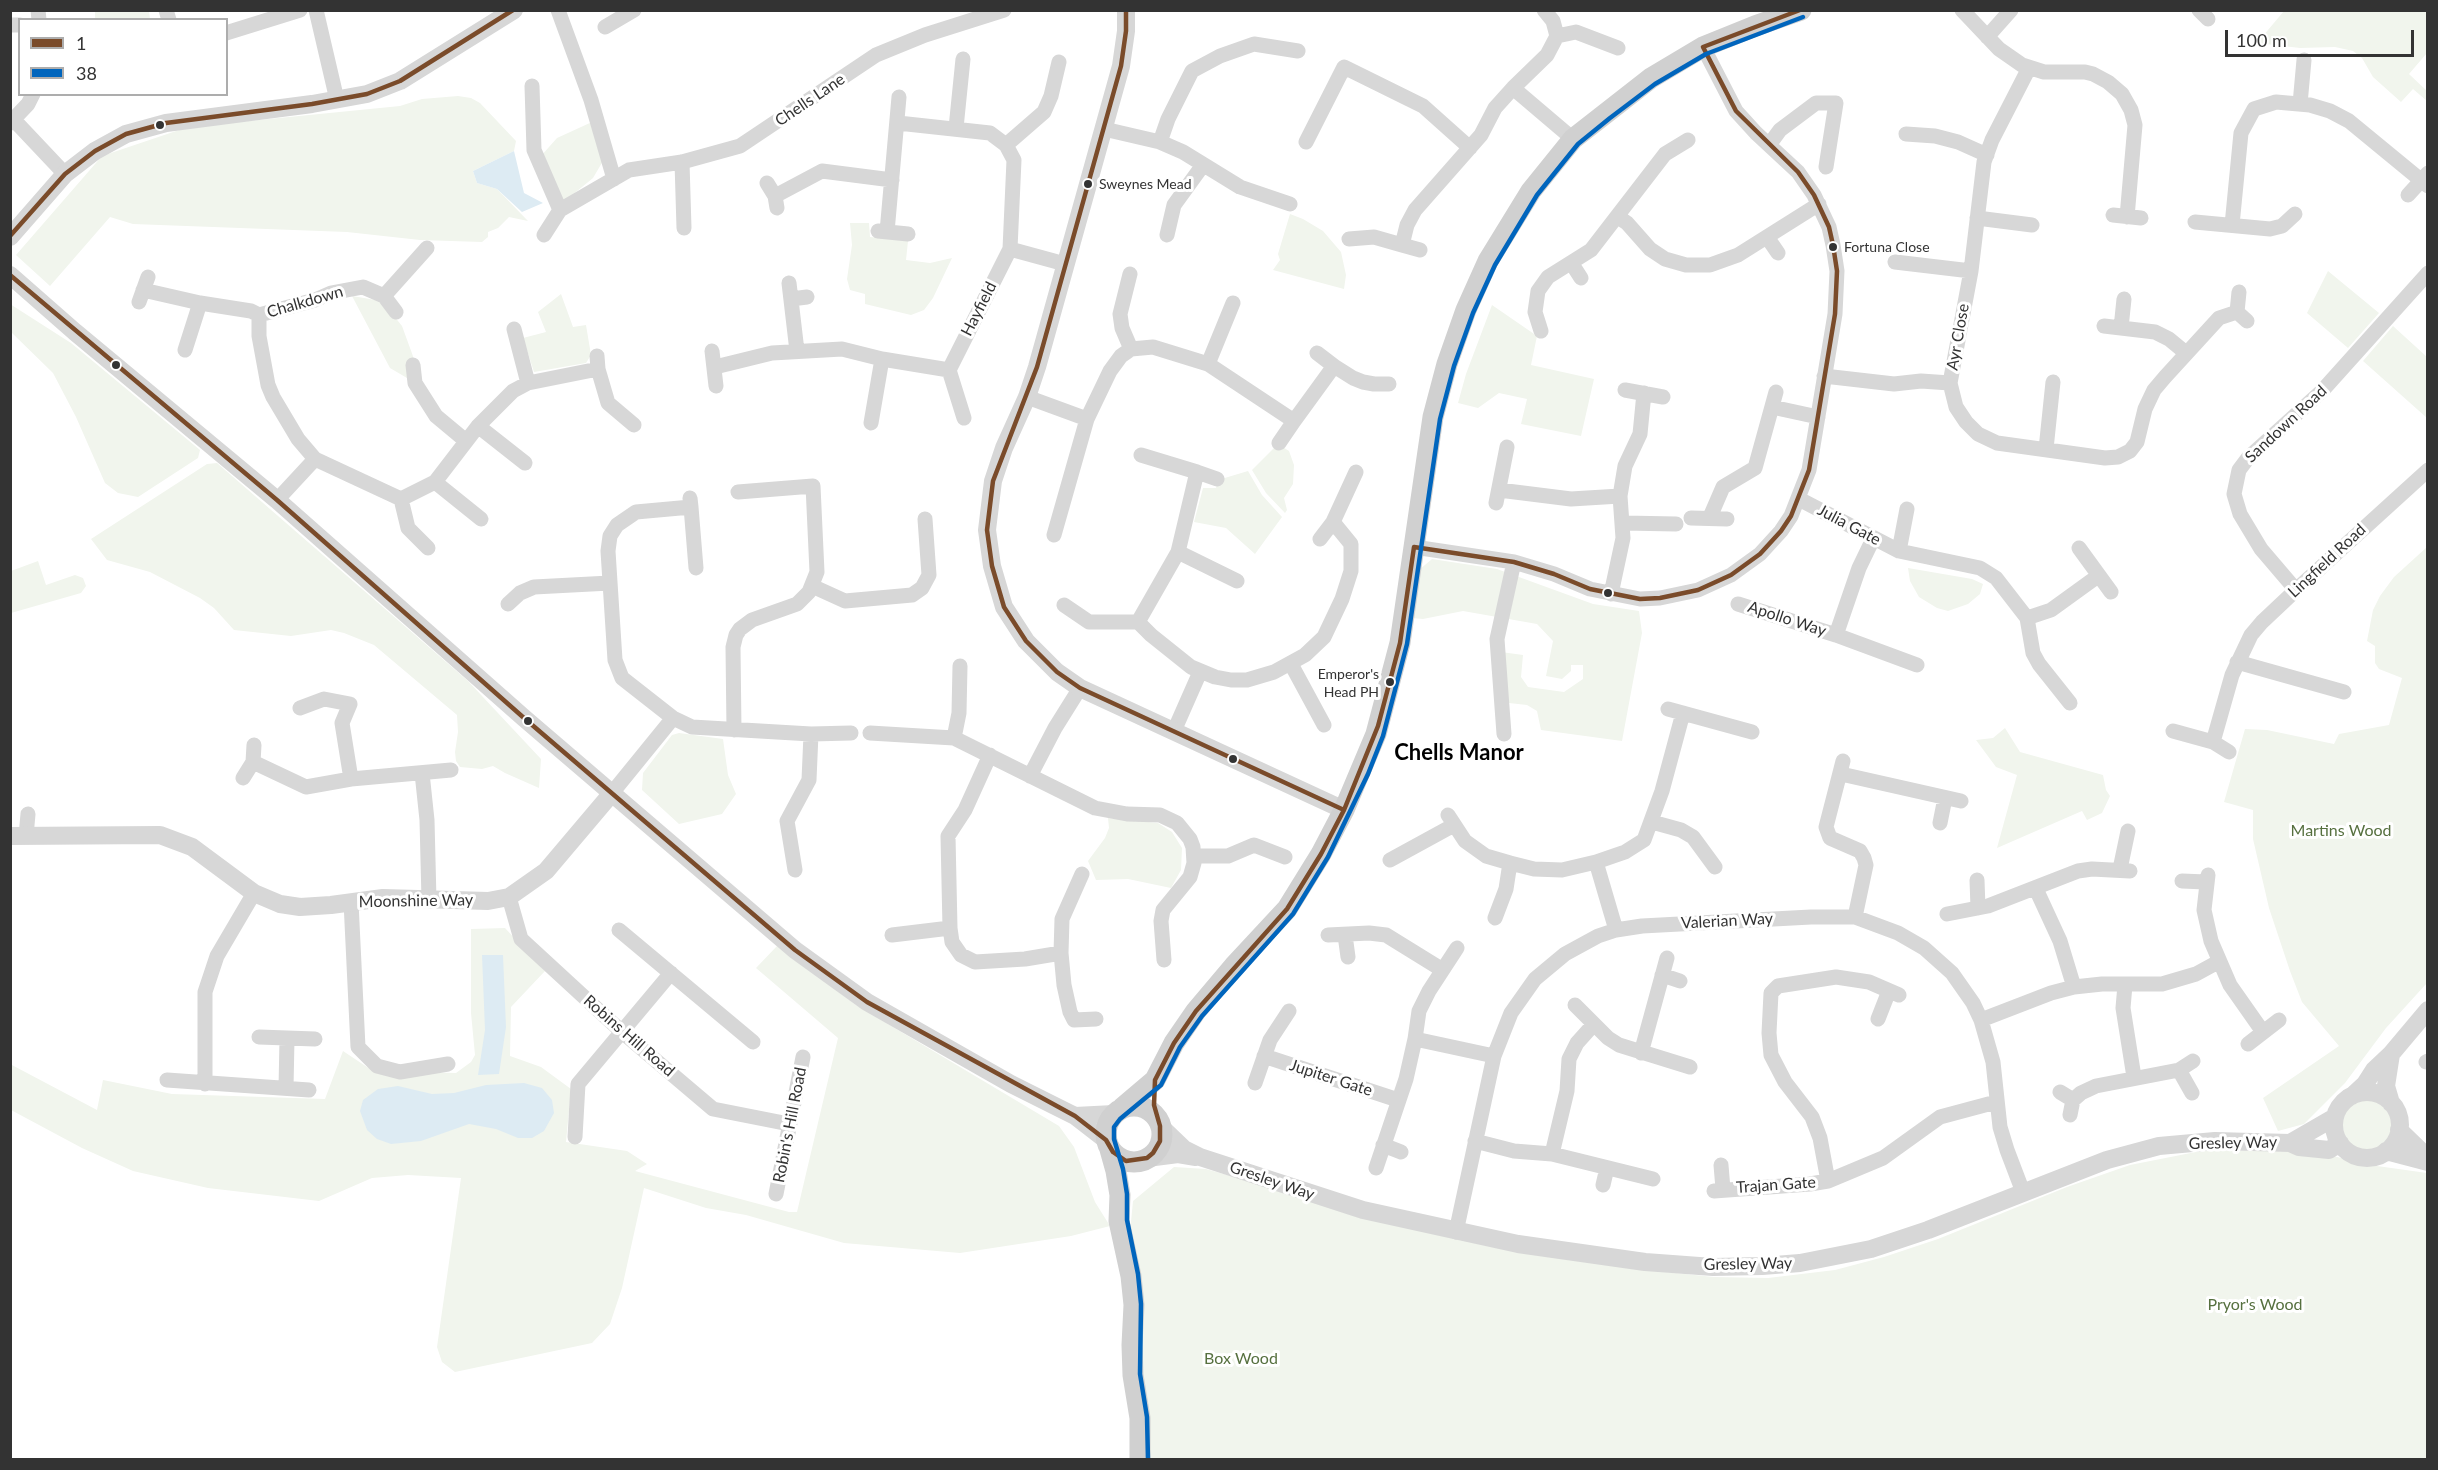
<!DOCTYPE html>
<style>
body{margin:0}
#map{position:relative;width:2438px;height:1470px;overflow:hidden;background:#fff;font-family:Lato,sans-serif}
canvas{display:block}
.frame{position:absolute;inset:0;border:12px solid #333;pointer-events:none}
.legend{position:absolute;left:18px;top:18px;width:210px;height:78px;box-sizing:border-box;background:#fff;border:2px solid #adadad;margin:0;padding:8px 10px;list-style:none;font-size:18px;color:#333}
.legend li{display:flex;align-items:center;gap:12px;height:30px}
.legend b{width:30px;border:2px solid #adadad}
.scale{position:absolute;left:2225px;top:30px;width:189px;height:27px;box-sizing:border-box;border:3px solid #333;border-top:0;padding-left:8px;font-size:18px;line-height:21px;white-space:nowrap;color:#333;-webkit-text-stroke:4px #fff;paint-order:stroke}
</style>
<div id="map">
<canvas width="2438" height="1470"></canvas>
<div class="frame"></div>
<ul class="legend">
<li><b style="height:8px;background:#7a4b2a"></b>1</li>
<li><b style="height:8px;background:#0065bd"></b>38</li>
</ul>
<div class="scale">100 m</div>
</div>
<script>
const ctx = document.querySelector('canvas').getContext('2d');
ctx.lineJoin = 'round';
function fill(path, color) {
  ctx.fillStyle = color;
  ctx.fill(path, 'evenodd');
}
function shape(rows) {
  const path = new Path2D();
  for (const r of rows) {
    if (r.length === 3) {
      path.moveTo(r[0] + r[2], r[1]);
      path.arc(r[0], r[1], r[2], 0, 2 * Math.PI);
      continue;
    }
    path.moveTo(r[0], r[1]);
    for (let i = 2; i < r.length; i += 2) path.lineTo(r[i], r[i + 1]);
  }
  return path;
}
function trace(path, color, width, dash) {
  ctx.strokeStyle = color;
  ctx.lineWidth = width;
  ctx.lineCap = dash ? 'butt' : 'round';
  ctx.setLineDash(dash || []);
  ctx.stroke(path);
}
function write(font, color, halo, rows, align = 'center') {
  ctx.font = font + ' Lato,sans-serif';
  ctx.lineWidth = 6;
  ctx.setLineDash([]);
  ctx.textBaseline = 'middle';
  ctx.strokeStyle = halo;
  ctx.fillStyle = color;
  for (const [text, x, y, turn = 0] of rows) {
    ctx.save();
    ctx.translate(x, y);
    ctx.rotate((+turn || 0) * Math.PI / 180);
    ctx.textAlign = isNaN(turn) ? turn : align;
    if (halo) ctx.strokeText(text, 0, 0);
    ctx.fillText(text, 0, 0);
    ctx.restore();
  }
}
const green = shape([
 [95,11,149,11,150,19,95,19],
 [2284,11,2427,11,2427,53,2409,74,2427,91,2427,101,2413,89,2401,102,2373,77,2362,58,2353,51,2335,47,2300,48,2257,43],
 [458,96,471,98,480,103,516,141,514,151,473,171,477,183,497,189,528,221,509,217,498,228,488,232,488,237,482,242,420,240,347,232,133,224,110,217,50,286,16,255,102,156,188,127,400,106,422,99],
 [592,122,603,161,593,178,565,201,561,201,541,156,557,138],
 [1290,214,1303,219,1323,231,1341,252,1346,275,1344,289,1273,270,1280,260,1278,254],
 [850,223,869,223,870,237,908,241,906,260,930,263,952,258,933,298,924,310,911,315,865,304,865,294,850,290,847,279,852,245],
 [2328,271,2379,313,2348,348,2307,313],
 [561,294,573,327,586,325,591,355,586,363,534,372,523,338,546,332,538,312],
 [352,296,382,301,402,326,414,359,407,378,390,368],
 [10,304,71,343,200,450,198,458,138,497,118,493,105,483,76,417,53,373,11,332],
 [1492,305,1537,336,1531,365,1594,379,1581,436,1521,424,1527,399,1499,393,1478,408,1458,403,1466,374],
 [2393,326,2427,357,2427,418,2363,361],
 [1278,444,1289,451,1294,465,1293,484,1284,498,1287,510,1285,513,1266,493,1252,470],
 [217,463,468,681,541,759,539,788,505,773,493,766,482,769,460,767,456,761,455,752,458,732,457,715,374,645,344,633,331,630,291,636,234,630,214,608,200,598,150,572,107,560,91,539,207,464],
 [1248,471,1262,495,1282,517,1255,554,1226,528,1194,522,1203,488,1216,488,1218,480],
 [2427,547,2427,983,2386,1028,2345,1083,2304,1124,2278,1131,2263,1098,2339,1046,2302,1002,2290,971,2269,908,2253,839,2253,810,2224,802,2245,729,2267,730,2334,744,2339,734,2389,725,2402,678,2379,669,2375,663,2375,646,2367,641,2373,610,2380,596,2394,577],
 [1432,559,1497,569,1593,604,1639,611,1642,633,1622,741,1541,730,1537,711,1527,705,1509,703,1501,652,1523,655,1521,677,1528,687,1564,692,1583,679,1583,665,1571,665,1571,671,1562,679,1546,676,1553,641,1537,624,1463,611,1423,619,1412,618,1419,570],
 [38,561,46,585,75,575,83,578,86,586,81,593,11,613,11,571],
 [1908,568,1972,579,1983,584,1980,594,1968,604,1948,611,1937,608,1919,597,1910,581],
 [2005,728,2020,752,2103,775,2106,790,2110,796,2102,813,2087,820,2082,811,1997,848,2017,775,1996,767,1976,740,1993,738],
 [679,733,723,739,728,775,736,794,722,814,679,824,642,790,643,773,672,735],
 [1108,818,1158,823,1172,832,1182,848,1181,870,1171,888,1128,879,1096,880,1088,861,1105,838,1109,828],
 [505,928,545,971,511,1007,510,1056,541,1067,571,1089,566,1142,627,1151,647,1164,635,1171,789,1212,797,1212,838,1038,756,968,777,946,856,1005,1059,1126,1074,1147,1095,1202,1110,1226,1071,1236,960,1253,844,1243,746,1215,706,1208,644,1188,622,1288,610,1324,592,1343,455,1372,442,1362,437,1347,461,1178,408,1175,372,1178,319,1201,208,1188,133,1171,82,1148,11,1110,10,1064,97,1110,103,1080,172,1094,325,1099,343,1051,373,1071,456,1073,471,1062,475,1055,471,1013,471,929],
 [2366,1123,29],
 [2206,1150,2315,1152,2377,1166,2427,1173,2427,1459,1146,1459,1130,1232,1133,1201,1174,1167,1206,1169,1266,1186,1646,1270,1714,1277,1768,1278,1835,1270,1884,1257,1938,1239,2067,1187,2130,1165]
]);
const water = shape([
 [514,151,524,193,543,203,522,212,497,189,477,183,473,171],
 [482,955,503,955,506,1027,499,1074,478,1075,485,1030],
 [524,1083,542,1088,552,1100,554,1113,544,1131,532,1138,518,1138,496,1129,469,1124,421,1141,391,1144,377,1139,367,1130,360,1111,363,1100,378,1089,398,1086,432,1094,454,1093,486,1085]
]);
const minor = shape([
 [38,10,39,20],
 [166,10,169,20],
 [316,10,337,100],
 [558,10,591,100,614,179],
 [1544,10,1553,21,1557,36],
 [1962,10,1999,49,2022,65,2044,72,2085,72,2093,74,2108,82,2122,94,2131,110,2135,125,2127,217],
 [2199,10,2208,19],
 [10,25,20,25],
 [605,27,634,10],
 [226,33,300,10],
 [1987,37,2011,10],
 [2029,68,1992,140,1984,162,1971,271,1950,383,1956,407,1966,422,1978,434,1997,443,2105,458,2118,457,2130,451,2137,442,2145,409,2154,390,2165,377,2219,318,2237,312],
 [532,86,534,150,560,210],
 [1513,88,1547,55,1557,36,1576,32,1618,48],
 [2300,104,2304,60],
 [14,120,65,174],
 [10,123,28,104,33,94],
 [898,123,990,133,1006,145,1014,160,1010,249,949,370,964,418],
 [956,128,963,59],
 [1104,129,1160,142,1168,119,1192,71,1220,56,1254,44,1298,51],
 [1906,134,1935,136,1958,142,1987,155],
 [1160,142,1183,152,1240,187,1290,204],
 [1306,142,1344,67,1423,106,1470,148],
 [1006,145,1044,112,1051,96,1059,62],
 [1769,145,1780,130,1816,103,1836,103,1826,167],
 [682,162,684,228],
 [767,183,775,196,777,208],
 [2408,195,2428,173],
 [775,196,822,171,892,180],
 [2113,215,2141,218],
 [1618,217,1627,223,1650,249,1665,259,1686,265,1710,265,1738,255,1819,204],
 [1977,218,2032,225],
 [2195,222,2270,229,2282,226,2295,214],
 [2232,225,2241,133,2254,109,2276,102,2310,105,2330,111,2349,121,2428,186],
 [878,231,908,234],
 [887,232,899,97],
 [544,235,560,210,629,170,682,162,740,146,876,55,925,35,1004,10],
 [1167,235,1174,205,1203,165],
 [1767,237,1778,253],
 [1349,239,1374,237,1402,245,1407,225,1415,210,1481,135,1495,108,1513,88,1573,139],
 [1402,245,1420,250],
 [1010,249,1065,264],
 [1895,262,1971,271],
 [1572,264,1581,278],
 [1130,274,1120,314,1122,328,1131,349],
 [789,283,797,351],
 [143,290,200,303,251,311,259,315,315,300,331,293,363,287,384,296,396,312],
 [2239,292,2237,312,2247,321],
 [384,296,427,248],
 [791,299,807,297],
 [139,302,148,277],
 [259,315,259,336,268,385,273,397,298,439,315,459,401,499,435,482,478,426,513,391,528,383,598,369],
 [2104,326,2155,332,2169,339,2186,353],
 [2121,328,2124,299],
 [514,329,528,383],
 [1541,331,1535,312,1538,291,1548,277,1591,250,1665,154,1688,140],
 [185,350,200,303],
 [712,351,716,386],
 [1317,353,1334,366],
 [597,356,598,369,608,403,634,425],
 [1208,364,1233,303],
 [413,365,415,383,436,416,466,441],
 [715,367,772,353,842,349,882,359,949,370],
 [1824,376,1894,384,1921,381,1950,383],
 [1625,390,1663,397],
 [1027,397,1087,419],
 [1772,407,1818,417],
 [871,423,882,359],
 [478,426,525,463],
 [1279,443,1294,421],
 [2046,449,2053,382],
 [1141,455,1197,472,1178,552,1138,622,1151,635,1191,667,1215,677,1231,680,1247,680,1274,672,1305,655,1324,637,1342,599,1351,571,1351,544,1333,522,1356,472],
 [1197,472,1217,479],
 [435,482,481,519],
 [1499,490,1571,499,1620,496],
 [690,498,691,507,636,512,617,525,610,536,608,551,615,660,622,678,673,718,692,727,811,734,851,733],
 [401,499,408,528,428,548],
 [1799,499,1899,551,1980,568,1996,578,2027,618,2033,653,2039,664,2070,703],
 [277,500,315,459],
 [1496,503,1507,447],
 [691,507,696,568],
 [1710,517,1723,487,1755,468,1776,392],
 [1691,518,1727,519],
 [1624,523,1676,524],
 [1054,535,1087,419,1110,371,1121,356,1131,349,1153,347,1208,364,1294,421,1334,366,1353,378,1363,382,1374,384,1389,384],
 [1320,539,1333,522],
 [1414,547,1514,562,1554,574,1590,589,1640,599,1660,598,1698,590,1731,575,1760,554,1781,531,1791,516,1809,470,1835,314,1837,271,1833,245,1829,227,1814,195,1798,172,1756,133,1736,111,1703,47],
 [2079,548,2111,592],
 [1899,551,1907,509],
 [1178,552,1237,581],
 [812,586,845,601,912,595,922,588,929,575,925,519],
 [2296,590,2261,549,2240,514,2234,494,2239,470,2248,458,2322,391,2428,273],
 [1611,594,1623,538,1620,496,1625,466,1640,434,1644,393],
 [508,604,520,593,534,587,610,583],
 [1738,604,1836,635,1917,665],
 [1064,605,1089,622,1138,622],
 [2027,618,2051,610,2098,576],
 [1836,635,1859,568,1873,539],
 [2237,662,2344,692],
 [1291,664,1324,725],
 [300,708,324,699,350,704,342,723,351,779],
 [1668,709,1752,732],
 [734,730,733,647,736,635,740,629,752,620,797,604,809,592,817,572,813,486,738,492],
 [1174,731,1200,672],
 [2173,731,2213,742,2229,752],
 [870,733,954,738,1095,808,1127,814,1160,815,1177,823,1190,839,1193,847,1194,863,1190,877,1163,910,1161,921,1164,960],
 [1504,734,1497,639,1514,562],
 [954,738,959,713,960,666],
 [2213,742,2232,675,2251,635,2262,622,2296,590,2428,470],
 [990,755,965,810,948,836,950,928,952,942,961,955,975,962,1025,959,1061,953],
 [1843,761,1826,827,1830,838,1860,851,1864,858,1866,865,1855,917],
 [253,762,306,787,351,779,451,770],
 [422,773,427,820,429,900],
 [1841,774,1961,801],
 [1030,776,1055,728,1080,688],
 [243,778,253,762,254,745],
 [612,793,673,718],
 [1448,815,1465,841,1486,856,1510,863],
 [1652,822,1681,830,1693,837,1715,867],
 [1940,823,1945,798],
 [26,836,28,814],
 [1194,856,1228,856,1254,845,1285,857],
 [1390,860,1454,825],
 [1596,862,1625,852,1644,840,1662,791,1683,713],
 [2120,869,2128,831],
 [795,870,787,821,809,780,811,734],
 [1082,874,1062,919,1061,953,1064,985,1070,1012,1074,1020,1096,1019],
 [2208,875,2204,910,2211,941,2230,985,2263,1032],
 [1977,880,1978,908],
 [2182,881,2206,882],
 [2036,889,2060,941,2074,987],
 [509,897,521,939,621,1031,713,1109,789,1124],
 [351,902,358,1047,377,1066,400,1072,448,1064],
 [1947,914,1988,906,2078,871,2092,869,2130,871],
 [1495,918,1506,889,1510,863,1534,869,1562,870,1596,862,1616,930],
 [619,930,753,1042],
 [892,935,950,928],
 [1328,935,1369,933,1386,935,1441,969],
 [1345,935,1348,957],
 [1662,975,1680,981],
 [2125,985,2123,1008,2134,1077],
 [1575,1005,1608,1038,1619,1045,1690,1067],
 [1878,1019,1889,991],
 [1981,1020,2051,993,2074,987,2102,984,2162,984,2196,974,2218,962],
 [259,1037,315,1039],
 [1415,1039,1419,1011,1429,991,1457,948],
 [2248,1044,2279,1020],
 [1641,1053,1667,958],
 [1264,1056,1398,1100],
 [2426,1062,2428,1061],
 [2179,1070,2192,1093],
 [167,1080,309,1090],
 [1255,1083,1270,1040,1289,1011],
 [205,1084,205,992,217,956,254,893],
 [286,1088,287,1039],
 [2060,1092,2073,1100,2081,1093,2096,1086,2179,1070,2193,1061],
 [2070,1115,2073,1100],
 [575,1137,578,1084,671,973],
 [1475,1141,1514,1151,1552,1154,1653,1179],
 [1383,1145,1401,1152],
 [1552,1154,1567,1091,1569,1059,1577,1043,1594,1024],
 [1721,1165,1723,1189],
 [1376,1168,1406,1079,1415,1039,1494,1056],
 [1828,1181,1820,1138,1812,1117,1785,1082,1771,1055,1769,1033,1771,993,1778,986,1836,977,1869,982,1899,995],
 [1603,1185,1607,1168],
 [1714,1191,1810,1184,1828,1181,1883,1158,1940,1117,1996,1102],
 [776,1194,803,1057],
 [1456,1232,1494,1056,1511,1013,1535,979,1565,954,1598,936,1616,930,1642,926,1811,917,1855,917,1898,933,1924,948,1952,973,1973,1003,1981,1020,1993,1062,2000,1127,2007,1150,2023,1192]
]);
const tertiary = shape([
 [1126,10,1126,31,1121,66,1037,367,1027,397,1004,448,993,481,987,530,992,566,1004,607,1026,641,1057,672,1080,688,1344,810],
 [10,237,65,174,95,151,126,134,166,123,312,104,367,94,400,81,514,10],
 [10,275,75,332,277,500,524,718,795,950,867,1002,1011,1084,1075,1116,1106,1140],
 [10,836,160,835,192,847,254,893,280,904,300,907,331,905,383,898,488,901,509,897,546,871,612,793],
 [2367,1125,33],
 [2352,1096,2365,1084,2374,1070,2391,1054,2428,1010],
 [2391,1103,2386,1086,2391,1054],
 [1075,1116,1114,1114],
 [1160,1126,1184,1149,1200,1157,1363,1210,1518,1244,1645,1262,1713,1267,1762,1266,1800,1263,1871,1249,1928,1230,2107,1160,2159,1146,2215,1141,2290,1143,2299,1147,2329,1150,2340,1143],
 [2399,1130,2428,1158],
 [2290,1143,2335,1117],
 [2386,1151,2428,1162],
 [1147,1158,1178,1154,1196,1157]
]);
const secondary = shape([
 [1134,1134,28],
 [1122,1108,1155,1080,1174,1043,1196,1011,1234,966,1287,909,1321,854,1344,810,1376,734,1400,643,1433,417,1447,364,1466,310,1488,261,1531,191,1573,139,1651,78,1703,47,1755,26,1801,10],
 [1109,1146,1116,1171,1120,1195,1119,1221,1131,1276,1134,1305,1132,1345,1133,1375,1140,1418,1140,1460]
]);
const bus1 = shape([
 [1126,10,1126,31,1121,66,1037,367,993,481,987,530,992,566,1004,607,1026,641,1057,672,1080,688,1344,810],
 [1703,47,1800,10],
 [10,236,65,174,95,151,126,134,166,123,312,104,367,94,400,81,513,10],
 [10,275,277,500,524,718,795,950,867,1002,1075,1116,1106,1140,1113,1152,1126,1161,1147,1158,1153,1153,1160,1141,1160,1126,1154,1105,1155,1080,1174,1043,1196,1011,1287,909,1321,854,1344,810,1378,726,1400,643,1414,547],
 [1414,547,1514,562,1554,574,1590,589,1640,599,1660,598,1698,590,1731,575,1760,554,1781,531,1791,516,1809,470,1835,314,1837,271,1833,245,1829,227,1814,195,1798,172,1736,111,1703,47]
]);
const bus2 = shape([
 [1148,1460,1147,1417,1140,1374,1141,1304,1138,1274,1127,1220,1127,1194,1123,1169,1114,1139,1114,1127,1120,1119,1161,1085,1180,1047,1202,1016,1293,914,1328,857,1368,774,1383,736,1407,644,1440,419,1454,366,1473,313,1495,265,1537,195,1578,144,1610,118,1655,84,1706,54,1803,17]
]);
const markers = [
 [160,125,5,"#333"],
 [1088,184,5,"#333"],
 [1833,247,5,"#333"],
 [116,365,5,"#333"],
 [1608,593,5,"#333"],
 [1390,682,5,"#333"],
 [528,721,5,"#333"],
 [1233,759,5,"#333"]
];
const busNames = [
 ["Sweynes Mead",1099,184],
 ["Fortuna Close",1844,247],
 ["Emperor's",1379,674,"right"],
 ["Head PH",1379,692,"right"]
];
const streetNames = [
 ["Chells Lane",810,100,-34],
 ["Chalkdown",305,302,-16],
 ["Hayfield",979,309,-63],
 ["Ayr Close",1958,337,-80],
 ["Sandown Road",2286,424,-43],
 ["Julia Gate",1849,525,28],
 ["Lingfield Road",2327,561,-43],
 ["Apollo Way",1787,619,18],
 ["Moonshine Way",416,901,-1],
 ["Valerian Way",1727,921,-3],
 ["Robins Hill Road",629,1036,41],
 ["Jupiter Gate",1331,1078,18],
 ["Robin's Hill Road",790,1125,-79],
 ["Gresley Way",2233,1143,-1],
 ["Gresley Way",1272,1181,19],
 ["Trajan Gate",1776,1185,-4],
 ["Gresley Way",1748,1264,-1]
];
const parkNames = [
 ["Martins Wood",2341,831],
 ["Pryor's Wood",2255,1305],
 ["Box Wood",1241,1359]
];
const districtNames = [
 ["Chells Manor",1459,753]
];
fill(green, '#f1f5ed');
fill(water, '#ddebf3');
trace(minor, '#d7d7d7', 15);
trace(tertiary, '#d7d7d7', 18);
trace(secondary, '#d0d0d0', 21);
trace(bus1, '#7a4b2a', 4.5);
trace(bus2, '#0065bd', 4.5);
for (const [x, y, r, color] of markers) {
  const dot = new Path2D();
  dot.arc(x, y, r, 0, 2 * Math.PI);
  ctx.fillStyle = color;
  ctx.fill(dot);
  trace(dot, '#fff', 2);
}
write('14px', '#333', '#fff', busNames, 'left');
write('16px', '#333', '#fff', streetNames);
write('16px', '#56703f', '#fff', parkNames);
write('bold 22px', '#000', '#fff', districtNames);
</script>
